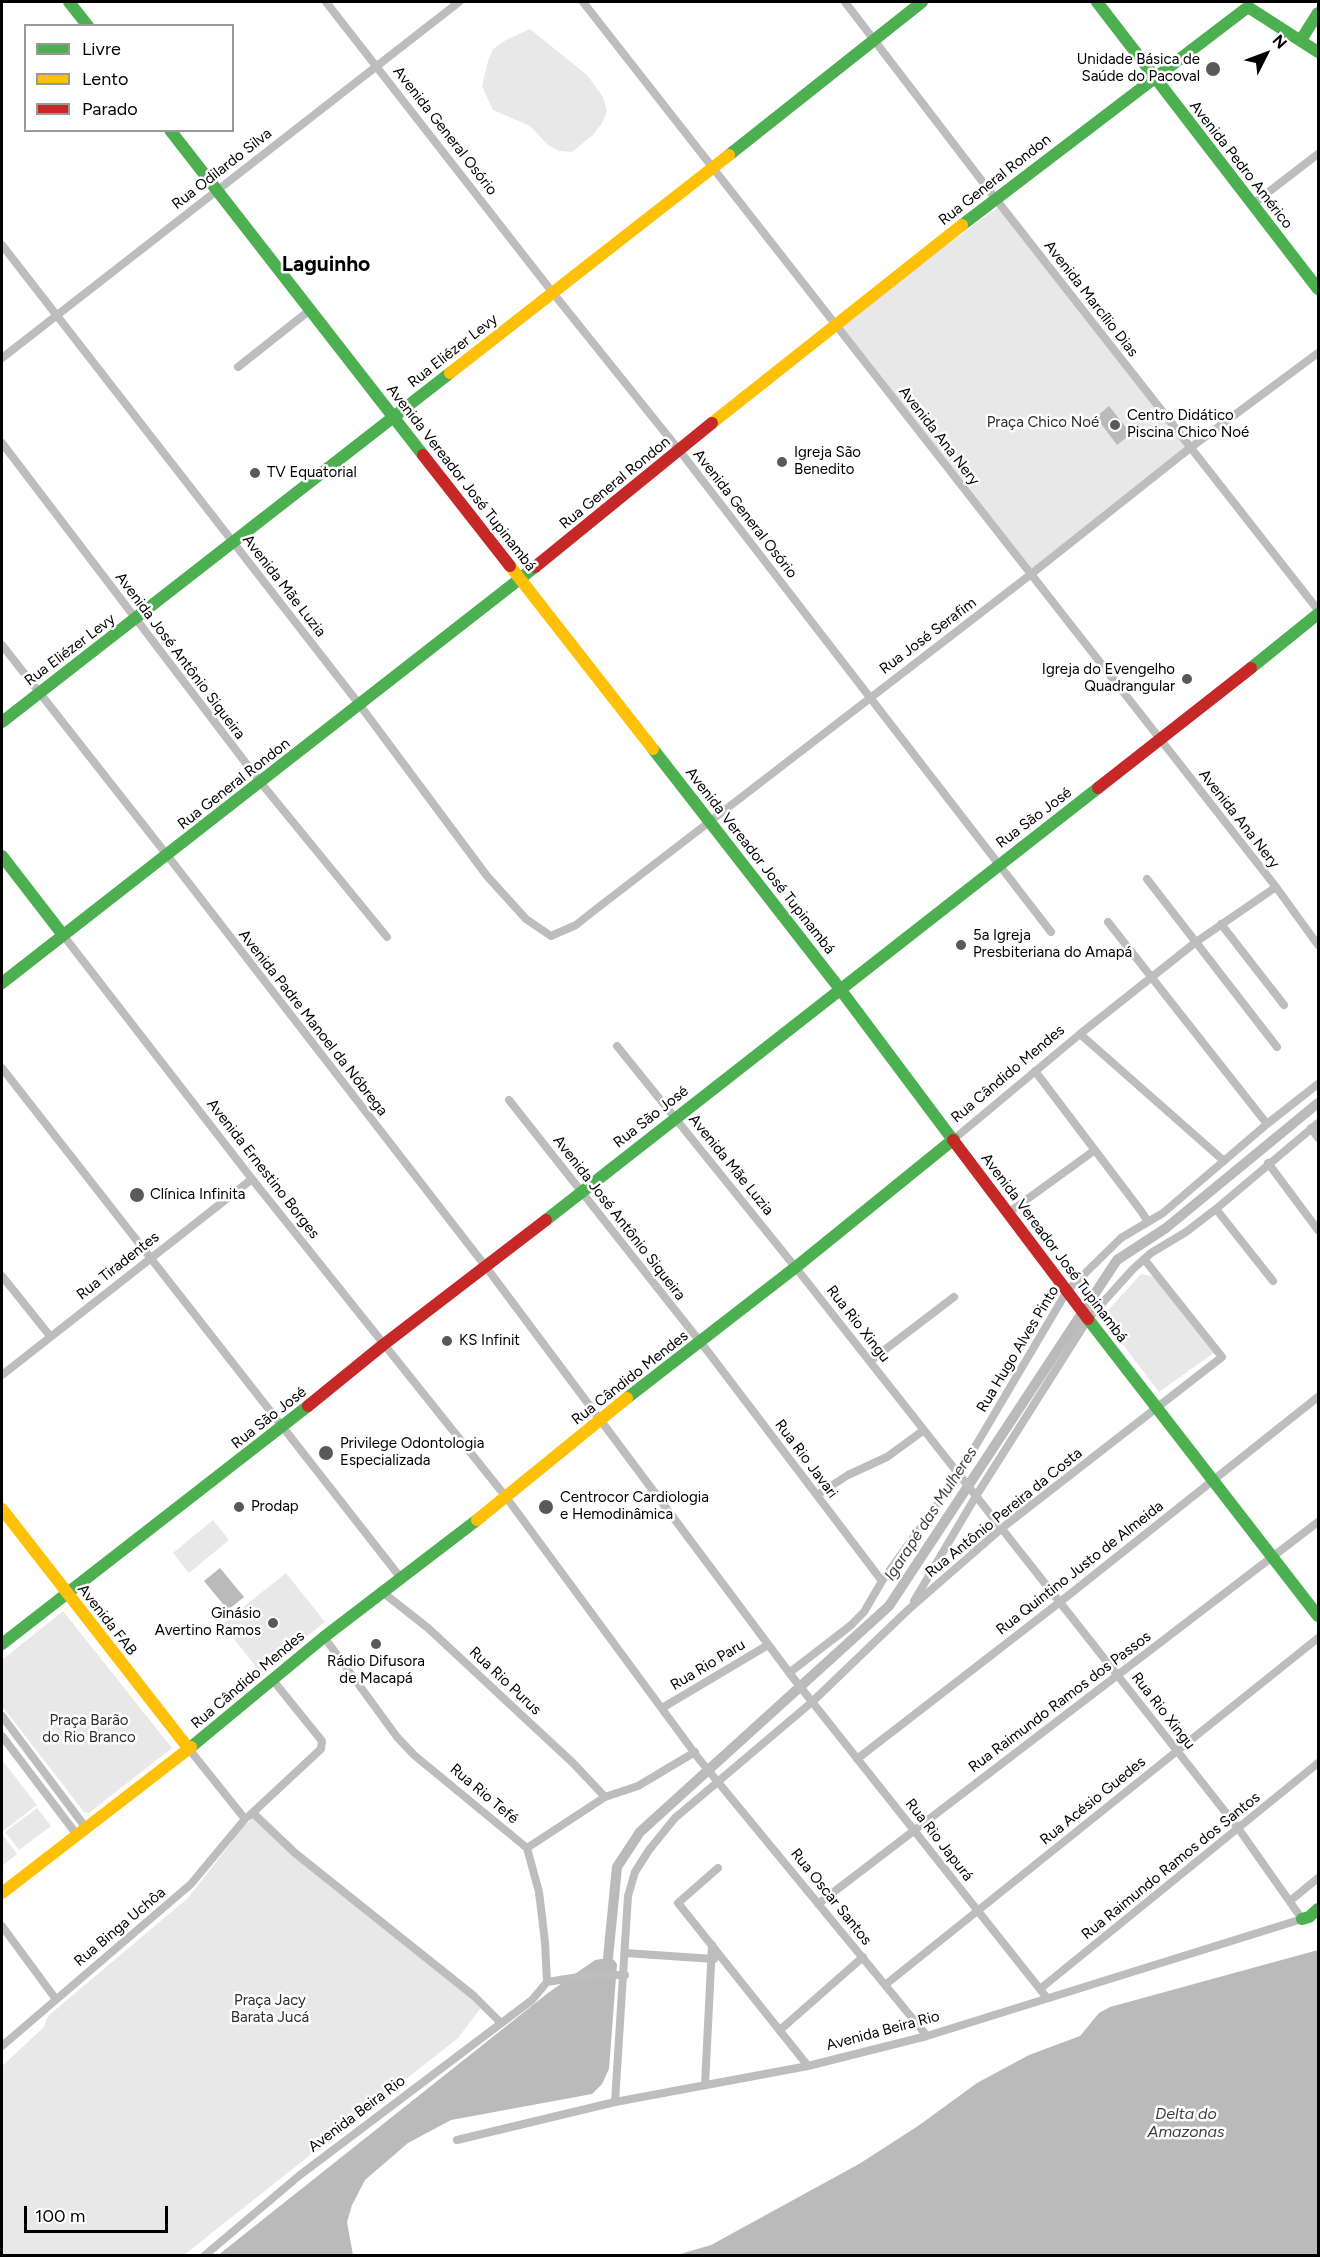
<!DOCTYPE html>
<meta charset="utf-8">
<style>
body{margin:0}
#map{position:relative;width:1320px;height:2257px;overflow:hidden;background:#fff;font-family:Figtree,sans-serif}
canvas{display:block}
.frame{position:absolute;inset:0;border:3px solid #000;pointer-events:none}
.legend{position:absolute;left:24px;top:24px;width:210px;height:108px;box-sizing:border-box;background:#fff;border:2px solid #999;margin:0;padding:8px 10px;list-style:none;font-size:18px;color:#000}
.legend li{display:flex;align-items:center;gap:12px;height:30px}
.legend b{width:30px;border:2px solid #999}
.north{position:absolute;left:1236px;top:24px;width:60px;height:60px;-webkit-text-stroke:4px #fff;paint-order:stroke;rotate:48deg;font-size:16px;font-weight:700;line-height:24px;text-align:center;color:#000}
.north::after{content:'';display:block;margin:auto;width:21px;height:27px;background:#000;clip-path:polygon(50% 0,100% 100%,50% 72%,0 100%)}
.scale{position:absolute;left:24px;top:2206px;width:144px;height:27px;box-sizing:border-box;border:3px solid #000;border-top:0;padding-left:8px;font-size:18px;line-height:21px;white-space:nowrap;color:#000;-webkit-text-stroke:4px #fff;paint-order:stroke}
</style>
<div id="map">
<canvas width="1320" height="2257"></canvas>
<div class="frame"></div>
<ul class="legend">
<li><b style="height:8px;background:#4caf50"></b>Livre</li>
<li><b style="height:8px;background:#ffc107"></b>Lento</li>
<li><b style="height:8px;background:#c62828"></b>Parado</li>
</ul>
<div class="north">N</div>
<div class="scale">100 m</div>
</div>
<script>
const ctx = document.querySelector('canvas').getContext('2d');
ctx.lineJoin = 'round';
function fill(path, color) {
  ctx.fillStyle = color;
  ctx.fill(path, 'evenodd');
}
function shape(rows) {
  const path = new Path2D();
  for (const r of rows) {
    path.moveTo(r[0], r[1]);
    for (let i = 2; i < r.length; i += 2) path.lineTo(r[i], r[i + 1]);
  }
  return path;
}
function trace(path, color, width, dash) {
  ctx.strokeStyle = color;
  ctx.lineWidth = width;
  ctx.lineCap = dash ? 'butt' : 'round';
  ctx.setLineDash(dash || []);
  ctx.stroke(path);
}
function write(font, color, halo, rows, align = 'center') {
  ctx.font = font + ' Figtree,sans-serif';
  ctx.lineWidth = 5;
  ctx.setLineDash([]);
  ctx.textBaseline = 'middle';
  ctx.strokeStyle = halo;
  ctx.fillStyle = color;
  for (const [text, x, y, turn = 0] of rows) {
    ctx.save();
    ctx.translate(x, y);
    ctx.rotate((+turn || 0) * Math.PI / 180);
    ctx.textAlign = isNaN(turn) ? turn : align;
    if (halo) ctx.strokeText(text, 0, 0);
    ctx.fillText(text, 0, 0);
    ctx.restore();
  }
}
const green = shape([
 [530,29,587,75,603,97,607,111,602,123,593,135,572,152,559,151,548,145,530,126,493,110,482,86,488,61,493,49,506,40],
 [1003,204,1197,448,1030,575,835,326],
 [1141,1274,1156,1277,1215,1352,1159,1392,1102,1317],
 [213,1520,229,1540,189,1573,173,1553],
 [286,1573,325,1622,261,1673,222,1624],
 [63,1611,172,1748,89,1813,84,1812,2,1706,2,1660],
 [2,1760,37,1805,2,1832],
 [37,1808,51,1826,19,1850,5,1832],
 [257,1815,299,1857,484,2004,458,2038,184,2255,2,2255,2,2066,44,2027,48,2016,188,1898,244,1826],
 [2,1834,17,1854,2,1866]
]);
const water = shape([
 [1109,406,1131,434,1117,445,1096,417],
 [220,1568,244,1597,228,1610,204,1581],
 [1318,1950,1318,2255,677,2255,711,2245,859,2164,918,2126,977,2083,1029,2055,1080,2036,1099,2013,1110,2007],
 [608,1958,614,1960,617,1964,609,2069,602,2084,592,2094,451,2120,408,2143,365,2180,352,2205,347,2222,353,2255,217,2256,548,1993,595,1960]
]);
const canal = shape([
 [608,1958,617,1867,640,1832,889,1606,1117,1260,1166,1228,1318,1103]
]);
const street = shape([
 [326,2,553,293,679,450,1051,932],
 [583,2,1276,887,1318,945],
 [845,2,995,198,1318,610],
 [1253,204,1318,154],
 [2,245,359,704,487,876,526,919,551,936,576,925,591,913,1030,575,1190,448,1318,353],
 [2,358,459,2],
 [238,367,310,310],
 [2,443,261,783,387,937],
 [2,645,167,855,486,1267,794,1679,1047,1998],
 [1147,879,1277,1047],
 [1108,922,1267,1124],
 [1221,924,1284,1005],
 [63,935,252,1179,506,1497,699,1759,927,2036],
 [1080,1034,1224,1161],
 [2,1068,400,1577],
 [1035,1071,1141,1211,1148,1222],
 [509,1100,709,1353,882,1581],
 [1311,1128,1318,1138],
 [954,1139,1080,1034,1196,942,1276,887],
 [1268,1163,1318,1230],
 [1216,1209,1273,1281],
 [1008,1213,1095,1150],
 [2,1276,50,1336],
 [870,1361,954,1297],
 [2,1375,252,1179],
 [817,1495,848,1475,887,1457,924,1430],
 [381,1591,428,1628,573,1763,605,1797],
 [914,1601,976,1496,1088,1319,1133,1269,1151,1253,1186,1232,1216,1209,1318,1123],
 [789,1673,850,1626,864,1612,882,1581,959,1474,1067,1291,1121,1238,1163,1213,1267,1124,1318,1084],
 [662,1708,768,1645],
 [2,1716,86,1828],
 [2,1736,77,1835],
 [857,1759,1060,1602,1318,1397],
 [253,1813,295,1853,474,1996,501,2023],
 [249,1816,321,1749,322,1741,272,1679],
 [527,1848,605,1797,638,1786,695,1752],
 [718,1868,678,1903,808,2066],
 [1290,1901,1318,1878],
 [818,1904,1318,1522],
 [2,1926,55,1998],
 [625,1953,714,1959],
 [547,1982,592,1975,625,1975],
 [885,1985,1318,1638],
 [1040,1989,1318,1763],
 [780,2030,863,1957],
 [2,2046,191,1884,245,1819,189,1749],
 [705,2085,712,1945],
 [615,2102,628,1896,635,1872,649,1850,675,1818,812,1702,909,1609,1002,1528,1222,1357,1144,1259],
 [457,2140,615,2102,808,2066,927,2036,1302,1919,1238,1828,800,1273,617,1046],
 [204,2256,300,2175,532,2000,547,1982,545,1942,539,1892,527,1848,414,1755,397,1737,324,1637]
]);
const fast = shape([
 [69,2,88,26],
 [1097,2,1318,289],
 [1301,40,1318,13],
 [170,130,423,455],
 [729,155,922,2],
 [962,225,1248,7,1318,52],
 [1251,668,1318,614],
 [2,722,450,373],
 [653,749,840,989,953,1140],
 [2,856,63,935],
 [2,983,535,567],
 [546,1220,1098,788],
 [1088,1319,1318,1616],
 [627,1398,796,1267,954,1139],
 [2,1644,308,1406],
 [191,1747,324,1637,477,1520],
 [1302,1919,1309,1917,1318,1909]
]);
const slow = shape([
 [450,373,729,155],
 [712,423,962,225],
 [510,566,653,749],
 [2,1509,189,1749],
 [477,1520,627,1398],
 [2,1893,191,1747]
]);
const jam = shape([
 [423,455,510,566],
 [535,567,712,423],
 [1098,788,1251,668],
 [953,1140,1088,1319],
 [308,1406,383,1345,546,1220]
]);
const markers = [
 [1213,69,8,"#595959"],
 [1115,425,6,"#595959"],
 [782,462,6,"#595959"],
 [255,473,6,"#595959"],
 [1187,679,6,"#595959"],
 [961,945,6,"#595959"],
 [137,1195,8,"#595959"],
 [447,1341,6,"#595959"],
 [326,1453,8,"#595959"],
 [239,1507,6,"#595959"],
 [546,1507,8,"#595959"],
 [273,1623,6,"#595959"],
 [376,1644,6,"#595959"]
];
const poiNames = [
 ["Unidade Básica de",1200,60,"right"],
 ["Saúde do Pacoval",1200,77,"right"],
 ["Centro Didático",1127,416],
 ["Piscina Chico Noé",1127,433],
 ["Igreja São",794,453],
 ["Benedito",794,470],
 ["TV Equatorial",267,473],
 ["Igreja do Evengelho",1175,670,"right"],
 ["Quadrangular",1175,687,"right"],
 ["5a Igreja",973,936],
 ["Presbiteriana do Amapá",973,953],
 ["Clínica Infinita",150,1195],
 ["KS Infinit",459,1341],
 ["Privilege Odontologia",340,1444],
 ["Especializada",340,1461],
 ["Centrocor Cardiologia",560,1498],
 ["e Hemodinâmica",560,1515],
 ["Prodap",251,1507],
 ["Ginásio",261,1614,"right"],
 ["Avertino Ramos",261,1631,"right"],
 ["Rádio Difusora",376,1662,"center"],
 ["de Macapá",376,1679,"center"]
];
const streetNames = [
 ["Avenida General Osório",445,131,52],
 ["Avenida Pedro Américo",1241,165,52],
 ["Rua Odilardo Silva",222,169,-38],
 ["Rua General Rondon",995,180,-38],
 ["Avenida Marcílio Dias",1091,299,52],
 ["Rua Eliézer Levy",453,351,-38],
 ["Avenida Ana Nery",939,436,52],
 ["Avenida Vereador José Tupinambá",461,478,52],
 ["Rua General Rondon",615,483,-39],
 ["Avenida General Osório",745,514,52],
 ["Avenida Mãe Luzia",284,586,52],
 ["Rua José Serafim",928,636,-37],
 ["Rua Eliézer Levy",70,650,-37],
 ["Avenida José Antônio Siqueira",180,656,53],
 ["Rua General Rondon",234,784,-38],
 ["Rua São José",1034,818,-37],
 ["Avenida Ana Nery",1239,819,52],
 ["Avenida Vereador José Tupinambá",760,861,52],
 ["Avenida Padre Manoel da Nóbrega",313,1023,52],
 ["Rua Cândido Mendes",1008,1074,-40],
 ["Rua São José",651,1117,-38],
 ["Avenida Mãe Luzia",731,1165,51],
 ["Avenida Ernestino Borges",263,1169,52],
 ["Avenida José Antônio Siqueira",619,1218,52],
 ["Avenida Vereador José Tupinambá",1054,1248,53],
 ["Rua Tiradentes",118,1266,-38],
 ["Rua Rio Xingu",858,1324,52],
 ["Rua Hugo Alves Pinto",1018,1349,-59],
 ["Rua Cândido Mendes",630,1378,-38],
 ["Rua São José",269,1418,-38],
 ["Rua Rio Javari",806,1459,53],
 ["Rua Antônio Pereira da Costa",1004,1513,-39],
 ["Rua Quintino Justo de Almeida",1080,1568,-38],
 ["Avenida FAB",107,1620,52],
 ["Rua Rio Paru",708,1665,-31],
 ["Rua Cândido Mendes",248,1680,-40],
 ["Rua Rio Purus",505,1681,43],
 ["Rua Raimundo Ramos dos Passos",1060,1702,-37],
 ["Rua Rio Xingu",1163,1711,52],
 ["Rua Rio Tefé",484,1794,40],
 ["Rua Acésio Guedes",1093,1801,-39],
 ["Rua Rio Japurá",939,1840,52],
 ["Rua Raimundo Ramos dos Santos",1171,1866,-39],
 ["Rua Oscar Santos",831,1897,51],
 ["Rua Binga Uchôa",120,1927,-40],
 ["Avenida Beira Rio",883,2031,-15],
 ["Avenida Beira Rio",357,2114,-37]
];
const parkNames = [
 ["Praça Chico Noé",1043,423],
 ["Praça Barão",89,1721],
 ["do Rio Branco",89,1738],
 ["Praça Jacy",270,2001],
 ["Barata Jucá",270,2018]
];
const waterNames = [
 ["Igarapé das Mulheres",931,1514,-57],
 ["Delta do",1186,2114],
 ["Amazonas",1186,2132]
];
const districtNames = [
 ["Laguinho",326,265]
];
fill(green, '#e8e8e8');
fill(water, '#bababa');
trace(canal, '#bababa', 10);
trace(street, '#bdbdbd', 8);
trace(fast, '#4caf50', 12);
trace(slow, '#ffc107', 12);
trace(jam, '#c62828', 12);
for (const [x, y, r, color] of markers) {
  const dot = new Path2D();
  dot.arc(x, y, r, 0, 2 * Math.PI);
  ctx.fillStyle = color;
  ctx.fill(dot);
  trace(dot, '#fff', 2);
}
write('15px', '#000', '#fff', poiNames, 'left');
write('15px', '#000', '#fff', streetNames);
write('15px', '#2d2d2d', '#fff', parkNames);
write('italic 16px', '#3e3e3e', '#fff', waterNames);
write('bold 21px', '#000', '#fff', districtNames);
</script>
